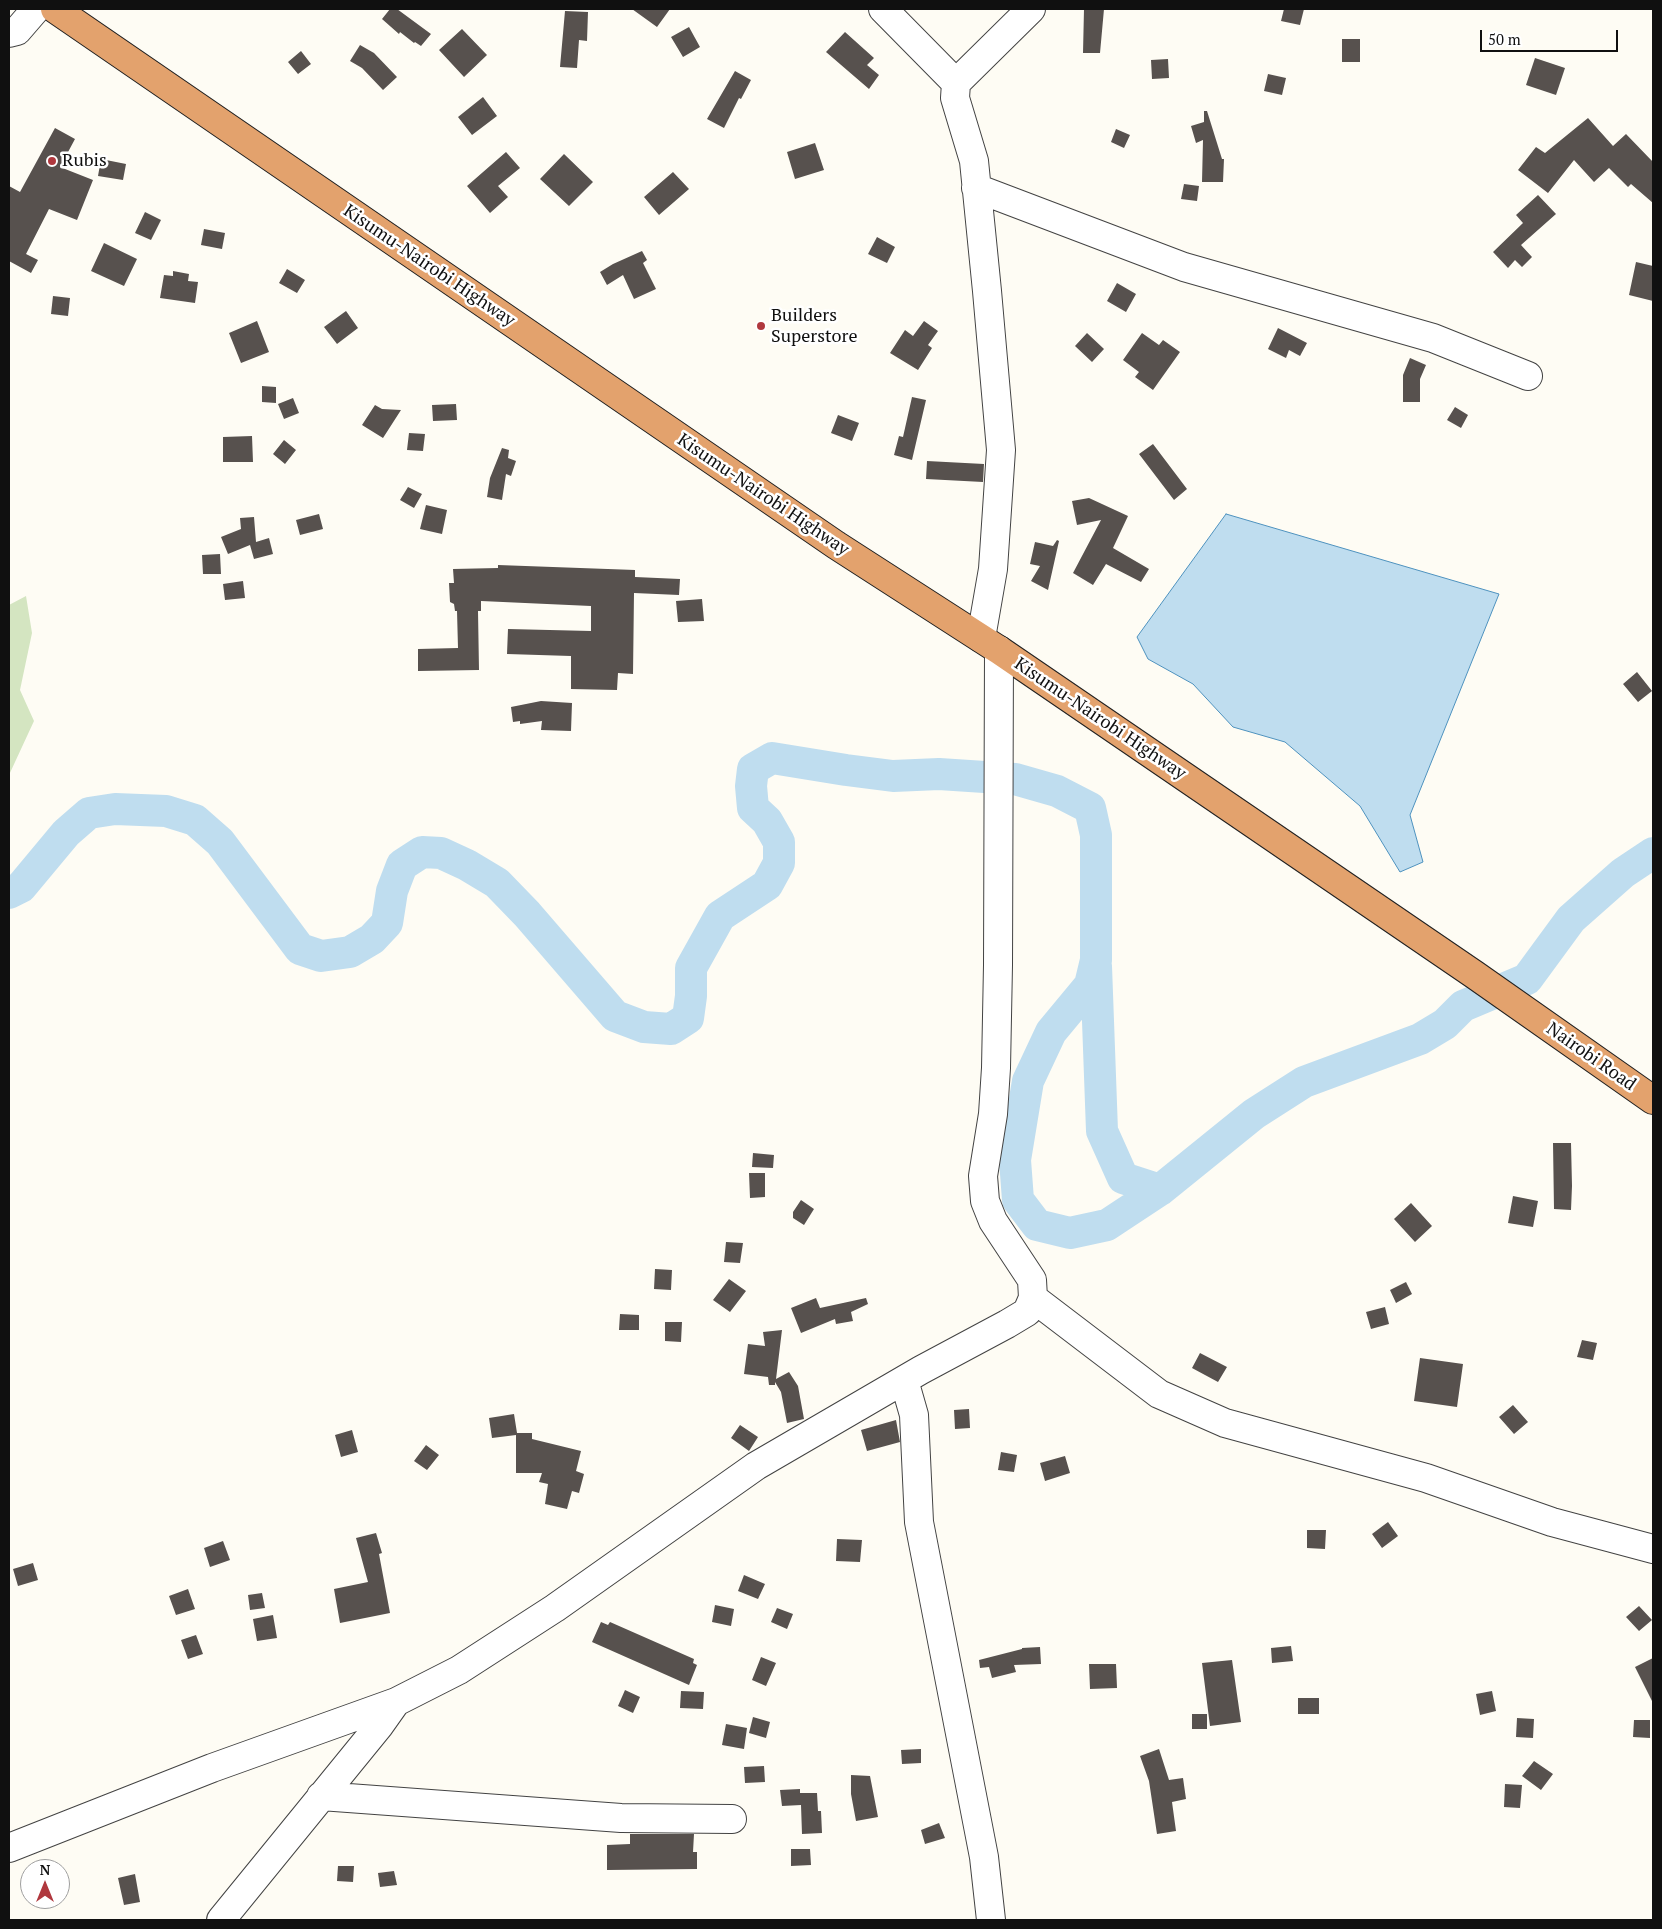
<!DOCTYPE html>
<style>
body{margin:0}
#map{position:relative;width:1662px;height:1929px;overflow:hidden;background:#fefcf4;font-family:"PT Serif",serif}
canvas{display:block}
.frame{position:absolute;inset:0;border:10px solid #101010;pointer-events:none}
.north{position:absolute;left:20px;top:1859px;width:50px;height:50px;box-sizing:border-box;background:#fff;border:1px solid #9f9f9f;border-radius:50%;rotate:0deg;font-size:14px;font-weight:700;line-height:20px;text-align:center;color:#101010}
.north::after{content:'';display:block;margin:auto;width:18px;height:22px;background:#b0383e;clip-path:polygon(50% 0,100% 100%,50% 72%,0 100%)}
.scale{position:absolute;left:1480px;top:30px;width:138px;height:22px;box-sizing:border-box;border:2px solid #101010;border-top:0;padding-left:6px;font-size:15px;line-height:18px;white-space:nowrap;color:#101010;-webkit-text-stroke:4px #fff;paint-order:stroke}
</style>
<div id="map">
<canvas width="1662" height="1929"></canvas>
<div class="frame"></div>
<div class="north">N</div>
<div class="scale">50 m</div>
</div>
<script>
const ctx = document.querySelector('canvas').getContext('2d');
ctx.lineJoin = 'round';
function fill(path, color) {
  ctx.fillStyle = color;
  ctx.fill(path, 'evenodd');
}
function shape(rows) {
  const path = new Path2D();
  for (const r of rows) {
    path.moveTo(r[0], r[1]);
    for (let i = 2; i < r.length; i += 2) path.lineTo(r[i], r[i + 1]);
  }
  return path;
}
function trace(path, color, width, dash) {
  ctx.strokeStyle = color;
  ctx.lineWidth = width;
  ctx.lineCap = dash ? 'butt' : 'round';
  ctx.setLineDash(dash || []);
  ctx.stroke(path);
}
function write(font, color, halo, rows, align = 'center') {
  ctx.font = font + ' "PT Serif",serif';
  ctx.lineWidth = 5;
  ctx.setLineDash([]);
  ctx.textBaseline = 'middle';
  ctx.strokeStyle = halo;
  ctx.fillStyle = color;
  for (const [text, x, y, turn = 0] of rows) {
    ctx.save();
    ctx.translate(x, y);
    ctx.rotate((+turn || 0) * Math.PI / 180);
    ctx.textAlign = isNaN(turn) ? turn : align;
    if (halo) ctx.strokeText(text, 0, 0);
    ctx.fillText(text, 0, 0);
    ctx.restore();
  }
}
const green = shape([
 [26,596,32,633,20,690,34,721,9,775,9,605]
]);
const water = shape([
 [1226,514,1499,594,1410,815,1423,862,1400,872,1360,806,1285,742,1233,727,1193,684,1148,659,1137,637,1226,514]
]);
const river = shape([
 [9,893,21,887,66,833,89,813,115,809,166,811,195,820,220,842,300,949,321,956,350,952,372,939,387,923,392,891,402,865,422,852,441,853,467,865,497,883,527,914,615,1016,644,1027,671,1029,688,1018,691,996,691,968,720,916,767,885,779,863,779,842,767,821,753,808,751,786,753,769,772,758,846,770,893,776,939,774,1015,779,1057,791,1090,808,1096,835,1096,960,1090,985,1051,1032,1028,1081,1015,1160,1018,1200,1037,1225,1070,1233,1107,1225,1160,1190,1254,1114,1304,1082,1420,1039,1445,1024,1463,1006,1527,979,1571,919,1623,873,1653,853],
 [1096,966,1102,1131,1123,1178,1160,1190]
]);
const building = shape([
 [390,9,397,9,431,34,421,46,415,42,414,43,400,32,399,34,382,19],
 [632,9,670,9,657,27],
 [1084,9,1104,9,1100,53,1083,53],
 [1284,9,1304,9,1300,25,1281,21],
 [565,11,588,12,587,41,579,40,577,68,560,67],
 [689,27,700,47,683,57,671,37],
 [462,29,487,55,464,77,439,50],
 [845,32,874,58,867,65,879,75,869,89,826,52],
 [1342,39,1360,39,1360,62,1342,62],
 [360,45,374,53,397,77,383,90,362,68,350,61],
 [301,51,311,64,298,74,288,62],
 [1535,58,1565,68,1556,95,1526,85],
 [1168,59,1169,78,1152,79,1151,60],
 [735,71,751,80,741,99,739,98,724,128,707,119],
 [1268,74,1286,78,1282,95,1264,91],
 [483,97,497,116,472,135,458,117],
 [1204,111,1207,111,1222,159,1224,159,1223,182,1202,182,1203,140,1196,143,1191,126,1204,122],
 [1588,118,1613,146,1626,134,1653,162,1653,203,1631,184,1628,187,1609,168,1594,182,1574,160,1548,193,1518,170,1536,147,1545,153],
 [55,128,75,139,60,167,93,180,77,220,49,209,26,254,38,260,31,273,9,261,9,186,20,192],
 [1116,129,1130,135,1124,148,1111,142],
 [815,143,824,170,795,179,787,152],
 [506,152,520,168,498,186,508,197,490,213,467,186],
 [564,154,593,182,569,206,540,179],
 [101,159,126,164,123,180,98,176],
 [673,172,689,189,659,215,644,197],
 [1184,184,1199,186,1197,201,1181,199],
 [1538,195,1556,214,1521,245,1532,257,1522,267,1515,260,1508,268,1493,252,1523,223,1516,215],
 [145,212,161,220,151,240,135,233],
 [204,229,225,233,222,249,201,245],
 [877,237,895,247,887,263,868,254],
 [104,243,137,259,124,286,91,271],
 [642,251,647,260,643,263,656,289,634,299,623,275,607,285,600,272,613,264],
 [1636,262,1653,266,1653,301,1629,295],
 [287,269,305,280,297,293,279,283],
 [173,271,189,274,188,281,198,282,195,303,160,298,164,275,173,276],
 [1117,283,1136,294,1126,312,1107,301],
 [53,296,70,298,68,316,51,314],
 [346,311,358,328,337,344,324,327],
 [257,321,269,352,241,363,229,333],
 [924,321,938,331,928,345,932,348,918,370,890,353,905,330,913,336],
 [1278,328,1307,343,1300,356,1289,350,1286,358,1268,349],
 [1087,333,1104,349,1092,362,1075,346],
 [1142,333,1159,345,1163,340,1180,352,1153,390,1135,377,1139,372,1123,360],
 [1410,358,1426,365,1420,379,1420,402,1403,402,1403,375],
 [262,386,276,387,276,403,262,402],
 [912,397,926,400,912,460,894,455,899,436,903,437],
 [293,398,299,413,284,419,278,404],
 [456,404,457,420,433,421,432,405],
 [375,405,382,409,401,410,383,438,362,425],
 [1455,407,1468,415,1461,428,1447,420],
 [838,415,859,423,852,441,831,433],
 [409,433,425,434,423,451,407,450],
 [252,436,253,462,223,462,223,437],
 [284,440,296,450,285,464,273,454],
 [1153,444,1187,489,1174,500,1139,454],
 [502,448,509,450,508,458,516,461,511,476,506,474,502,500,487,497,490,478],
 [927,461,984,464,983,482,926,479],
 [408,487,422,494,414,508,400,500],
 [1089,498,1128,516,1113,548,1149,569,1141,582,1106,564,1093,585,1073,573,1101,520,1077,525,1072,501],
 [426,505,447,510,442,534,420,529],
 [319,514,323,529,300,535,296,520],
 [254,517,256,542,269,538,273,554,254,559,250,545,228,554,221,537,241,529,240,518],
 [1057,540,1059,541,1048,590,1031,581,1040,566,1030,564,1035,542,1053,546],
 [220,554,221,574,203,574,202,555],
 [498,565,635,570,635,577,680,579,679,595,634,593,633,674,618,673,617,690,571,689,571,656,507,654,508,629,591,631,591,606,481,601,481,611,478,611,479,670,418,671,418,649,458,648,457,611,455,611,454,604,450,602,449,583,454,583,453,569,498,568],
 [243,581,245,598,225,600,223,584],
 [702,599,704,621,678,622,676,601],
 [1637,672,1652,691,1638,702,1623,684],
 [541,701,572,703,571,731,541,730,542,721,520,724,520,721,513,722,511,707],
 [1553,1143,1571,1143,1572,1186,1571,1210,1554,1209],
 [753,1153,774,1155,773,1168,752,1167],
 [749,1173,765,1173,765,1197,750,1198],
 [1513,1196,1538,1201,1533,1227,1508,1223],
 [801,1200,814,1209,804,1225,793,1218,793,1212],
 [1411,1203,1432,1226,1415,1242,1394,1219],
 [726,1242,743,1243,740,1263,724,1262],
 [655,1269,672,1270,671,1290,654,1289],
 [729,1279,746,1291,730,1312,713,1300],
 [1406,1282,1412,1294,1396,1303,1390,1290],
 [816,1298,820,1308,866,1298,868,1304,851,1312,853,1321,836,1324,835,1319,801,1333,791,1308],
 [1385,1307,1389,1324,1371,1329,1366,1312],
 [620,1314,639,1315,639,1330,619,1330],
 [665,1322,682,1322,681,1342,665,1341],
 [782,1330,776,1379,789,1372,798,1386,804,1419,787,1423,781,1392,775,1382,775,1385,769,1385,768,1377,744,1374,748,1344,765,1346,763,1332],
 [1582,1340,1597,1343,1593,1360,1577,1357],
 [1200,1353,1227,1367,1218,1382,1192,1368],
 [1420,1358,1463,1364,1457,1407,1414,1401],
 [1513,1405,1528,1422,1514,1434,1499,1417],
 [969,1409,970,1428,955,1429,954,1410],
 [514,1414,517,1433,532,1433,532,1439,581,1451,576,1471,584,1474,579,1493,572,1491,567,1509,545,1504,548,1484,539,1482,542,1473,516,1473,516,1435,492,1438,489,1418],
 [896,1420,900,1442,867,1451,861,1430],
 [740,1425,758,1437,749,1451,731,1438],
 [352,1430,358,1452,341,1457,335,1435],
 [426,1445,439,1455,427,1470,414,1461],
 [1001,1452,1017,1455,1014,1472,998,1470],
 [1065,1456,1070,1473,1045,1481,1040,1463],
 [1388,1522,1398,1536,1382,1548,1372,1534],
 [1307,1530,1326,1530,1325,1549,1307,1548],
 [376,1533,382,1553,379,1554,390,1613,340,1623,334,1589,368,1582,356,1538],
 [837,1539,862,1540,860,1562,836,1561],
 [223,1541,230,1560,210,1567,204,1548],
 [33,1563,38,1580,18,1586,13,1569],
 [744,1575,765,1584,758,1599,738,1591],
 [188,1589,195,1609,176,1615,169,1596],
 [262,1593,265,1608,250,1610,248,1595],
 [715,1605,734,1609,731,1626,712,1622],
 [1639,1606,1652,1620,1639,1631,1626,1617],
 [777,1608,793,1614,787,1629,771,1622],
 [273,1615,277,1638,257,1641,253,1619],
 [601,1622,608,1625,610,1622,694,1659,693,1663,697,1665,689,1685,592,1642],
 [196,1635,203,1654,188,1659,181,1640],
 [1291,1646,1293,1661,1272,1663,1271,1648],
 [1040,1647,1041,1664,1014,1665,1016,1672,992,1678,989,1667,980,1668,979,1660,1022,1649,1022,1648],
 [761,1657,776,1663,766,1686,752,1680],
 [1653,1658,1653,1703,1635,1667],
 [1232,1660,1241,1722,1210,1726,1202,1663],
 [1089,1664,1116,1664,1117,1688,1090,1689],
 [625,1690,640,1697,633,1713,618,1706],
 [681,1691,704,1692,703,1709,680,1708],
 [1492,1691,1496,1711,1480,1715,1476,1694],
 [1298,1698,1319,1698,1319,1714,1298,1714],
 [1192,1714,1207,1714,1207,1729,1192,1729],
 [753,1717,770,1722,766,1738,749,1733],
 [1517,1718,1534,1719,1533,1738,1516,1737],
 [1634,1720,1650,1720,1650,1738,1633,1737],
 [726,1724,747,1728,744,1749,722,1745],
 [921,1749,921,1763,902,1764,901,1750],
 [1159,1749,1169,1780,1183,1778,1186,1799,1172,1802,1176,1831,1157,1834,1149,1781,1140,1756],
 [1534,1761,1553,1774,1541,1790,1522,1776],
 [764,1766,765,1782,745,1783,744,1767],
 [851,1775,870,1776,878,1817,856,1821,851,1794],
 [1505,1784,1522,1785,1520,1808,1504,1807],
 [800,1789,800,1793,817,1793,818,1811,821,1811,822,1833,802,1834,801,1805,782,1806,780,1790],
 [939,1823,945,1838,925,1844,921,1830],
 [630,1834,694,1834,693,1852,697,1852,697,1869,607,1870,607,1845,630,1844],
 [791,1849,810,1849,811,1865,791,1866],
 [338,1866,354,1866,353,1882,337,1881],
 [394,1871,397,1885,380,1887,378,1873],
 [135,1874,140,1902,124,1905,118,1878]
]);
const minor = shape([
 [883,9,956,83,955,98,974,161,987,291,1001,450,993,569,981,638],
 [9,33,17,31,36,9],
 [956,83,1031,9],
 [976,188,1184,267,1433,338,1528,376],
 [1033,1298,1159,1394,1225,1423,1426,1478,1552,1522,1653,1549],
 [906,1387,914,1415,919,1522,984,1857,991,1920],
 [321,1796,621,1818,732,1819],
 [9,1848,212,1768,396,1702],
 [221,1920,379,1726,396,1702,459,1670,555,1608,756,1466,921,1370,1007,1324,1027,1312,1033,1298,1032,1280,993,1221,985,1201,983,1176,993,1114,996,1068,998,965,999,650]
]);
const highway = shape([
 [55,9,836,545,999,650,1475,975,1653,1100]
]);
const markers = [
 [52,161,5,"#b0383e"],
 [761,326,5,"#b0383e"]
];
const poiNames = [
 ["Rubis",62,161],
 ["Builders",771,316],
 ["Superstore",771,337]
];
const streetNames = [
 ["Kisumu-Nairobi Highway",429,266,34],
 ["Kisumu-Nairobi Highway",763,495,34],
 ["Kisumu-Nairobi Highway",1100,719,34],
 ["Nairobi Road",1591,1057,35]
];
fill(green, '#d4e5c1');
fill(water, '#bfddef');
trace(water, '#4e92be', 1);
trace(river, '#bfddef', 32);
fill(building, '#57514e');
trace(minor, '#434343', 30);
trace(highway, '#212121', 30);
trace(minor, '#fff', 28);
trace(highway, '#e3a26d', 28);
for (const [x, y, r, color] of markers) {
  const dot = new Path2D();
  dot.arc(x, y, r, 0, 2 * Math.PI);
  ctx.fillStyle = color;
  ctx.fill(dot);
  trace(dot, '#fff', 2);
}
write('18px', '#101010', '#fff', poiNames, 'left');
write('18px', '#101010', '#fff', streetNames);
</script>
